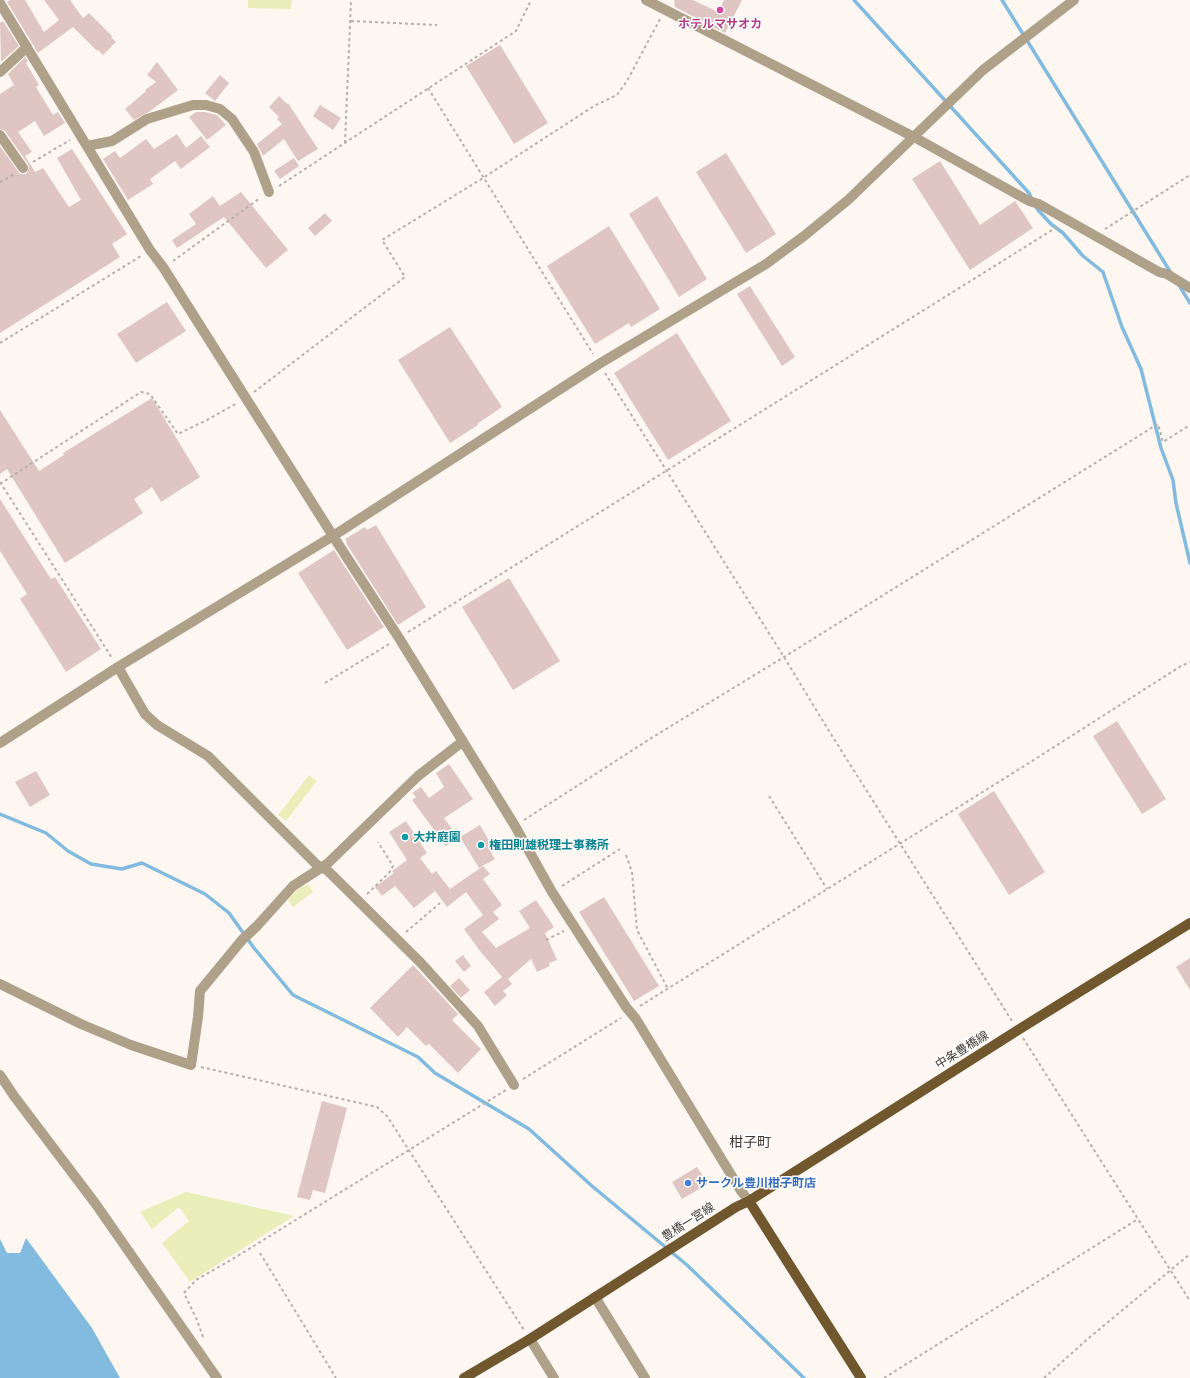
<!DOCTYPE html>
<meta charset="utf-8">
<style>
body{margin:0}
canvas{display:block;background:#fef7f1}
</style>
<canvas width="1190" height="1378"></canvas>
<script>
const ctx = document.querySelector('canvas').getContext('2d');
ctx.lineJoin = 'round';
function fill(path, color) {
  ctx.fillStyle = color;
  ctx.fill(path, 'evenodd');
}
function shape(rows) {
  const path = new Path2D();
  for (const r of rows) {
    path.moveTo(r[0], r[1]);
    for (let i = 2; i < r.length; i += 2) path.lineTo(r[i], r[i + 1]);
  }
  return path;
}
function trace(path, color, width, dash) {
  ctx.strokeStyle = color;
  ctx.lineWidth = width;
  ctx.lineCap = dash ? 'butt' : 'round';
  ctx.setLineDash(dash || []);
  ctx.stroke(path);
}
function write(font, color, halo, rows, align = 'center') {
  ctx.font = font + ' "Golos Text","Noto Sans JP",sans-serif';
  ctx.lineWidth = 3;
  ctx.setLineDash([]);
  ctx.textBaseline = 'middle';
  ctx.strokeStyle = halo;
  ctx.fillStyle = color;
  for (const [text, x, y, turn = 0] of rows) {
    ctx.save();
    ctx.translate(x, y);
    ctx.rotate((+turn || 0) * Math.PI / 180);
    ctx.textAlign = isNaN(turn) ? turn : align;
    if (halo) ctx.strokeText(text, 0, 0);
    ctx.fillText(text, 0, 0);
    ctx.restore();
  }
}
const green = shape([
 [248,0,292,0,291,9,248,8],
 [309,775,317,781,286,821,278,815],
 [308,884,313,892,293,907,288,900,297,890],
 [186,1192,245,1205,294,1216,190,1282,162,1243,189,1221,179,1207,152,1229,140,1212]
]);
const water = shape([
 [26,1238,92,1328,120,1378,0,1378,0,1239,7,1253,20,1253]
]);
const stream = shape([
 [854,0,1029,193,1032,199],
 [1002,0,1171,273],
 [1035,205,1038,210,1051,224,1063,233,1083,256,1103,272,1122,327,1141,369,1161,448,1173,480,1176,503,1190,563],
 [1179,285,1190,303],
 [0,814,46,833,68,851,91,864,122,869,142,863,205,894,229,913,254,948,293,995,418,1057,435,1073,529,1129,592,1186,687,1265,804,1378]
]);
const building = shape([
 [10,0,25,0,44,32,59,20,44,0,70,0,83,18,89,13,112,36,111,37,116,42,103,55,98,50,97,51,73,27,38,53,7,2],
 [674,0,693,0,718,12,724,0,742,0,725,33,675,7],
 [3,21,19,46,1,62,0,23],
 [500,45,548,123,514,144,466,66],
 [25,57,28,61,26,63,39,85,36,87,53,115,58,112,65,123,44,136,35,121,18,132,32,152,25,156,35,172,43,168,69,207,81,200,57,158,72,149,127,234,112,244,120,257,0,333,0,146,20,174,26,174,29,168,28,164,5,131,0,129,0,94,14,85,8,74],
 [157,62,178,90,149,112,134,120,125,109,146,91,145,90,156,82,147,75],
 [220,75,229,83,215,101,205,93],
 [279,96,287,104,288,103,318,149,298,161,284,139,263,156,257,144,282,124,277,119,279,117,269,107],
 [320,105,341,118,333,130,313,116],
 [196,112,205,112,217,115,226,125,207,140,189,117],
 [177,134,186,148,201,136,210,147,181,169,175,161,150,179,153,184,128,200,103,159,115,151,120,158,146,139,154,149],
 [726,153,776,234,746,253,696,172],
 [294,158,299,166,280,179,274,171],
 [940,161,980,225,1015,201,1033,228,970,270,912,179],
 [241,192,288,250,266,268,224,217,177,248,172,240,196,224,189,214,213,196,220,206],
 [657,196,707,279,679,297,629,214],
 [325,213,332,221,315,236,308,228],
 [609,226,660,309,631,327,629,323,595,344,547,266],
 [750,286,795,357,782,366,737,294],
 [167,302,186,331,136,363,117,334],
 [450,327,502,407,477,424,478,425,450,443,398,360],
 [677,333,731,421,668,460,614,373],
 [152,398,200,477,161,502,152,487,134,499,143,513,65,563,7,469,0,474,0,410,39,471,64,455,63,453],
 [0,499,51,579,55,577,101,649,66,672,20,599,27,594,0,551],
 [376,525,426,607,398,625,346,543,347,542,345,539,365,527,367,530],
 [334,550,384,627,347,650,298,573],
 [509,578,560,661,513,690,462,607],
 [1117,721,1166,799,1142,814,1093,736],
 [449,764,473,799,444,818,458,837,446,846,412,800,416,797,412,793,421,787,429,798,444,787,436,773],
 [36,771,50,795,30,807,15,782],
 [994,791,1045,872,1009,895,958,814],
 [406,821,427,853,420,858,432,874,436,871,450,889,483,866,490,874,483,879,502,905,493,912,499,919,482,932,496,948,530,928,519,911,536,900,554,927,545,933,557,960,549,963,550,966,537,972,531,959,508,979,512,984,503,991,507,995,495,1006,484,992,502,977,480,951,464,929,483,915,466,892,447,907,435,891,414,908,395,886,382,896,375,887,394,873,392,871,407,860,389,832],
 [480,825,495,851,491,853,495,859,479,868,460,837],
 [604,897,659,986,634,1001,579,912],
 [463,955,471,966,464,972,455,961],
 [1190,958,1190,990,1176,967],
 [413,965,458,1014,452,1020,481,1049,458,1073,429,1044,426,1046,407,1027,398,1037,370,1008],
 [459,978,470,990,461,998,450,986],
 [322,1101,347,1108,325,1193,313,1190,310,1200,297,1197],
 [697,1167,708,1184,682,1199,672,1182]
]);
const path = shape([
 [351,21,437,25],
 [428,88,593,354],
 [345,143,351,0],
 [33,162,70,140],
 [0,182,14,174],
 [279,186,516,31,531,0],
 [1105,229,1190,175],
 [173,261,260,198],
 [0,343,141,256],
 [605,373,784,657,829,731,1012,1021],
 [254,392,405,277,382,240,483,178,594,106,617,95,627,81,660,19],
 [0,482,112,658],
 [0,484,141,392,150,394,178,434,209,419,237,403],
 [408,632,1057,227],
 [325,683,389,644],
 [769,796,827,889],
 [524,820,653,737,784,657,1153,427,1158,424,1163,442,1190,425],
 [626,855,632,872,637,930,668,989],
 [562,886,620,849],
 [367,894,389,873,393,866,378,842],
 [406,932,440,903],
 [546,940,564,931],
 [640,1006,1029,763,1181,666,1190,662],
 [1023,1038,1190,1301],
 [201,1067,377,1107,387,1116,524,1330],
 [523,1079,621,1018],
 [260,1253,336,1378],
 [203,1337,197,1320,184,1293,196,1280,231,1260,506,1090],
 [884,1378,1138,1219],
 [1044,1378,1090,1337,1190,1254]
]);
const minor = shape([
 [646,0,914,137,1029,201,1039,204,1159,272,1167,274,1190,288],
 [0,3,150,250,163,267,333,536,399,638,515,826,552,892,626,1007,636,1019,741,1191,749,1201],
 [0,72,27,47],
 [0,135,23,168],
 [87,146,112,141,147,119,193,105,206,105,220,109,232,119,254,152,269,192],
 [118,667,145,714,157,725,208,756,317,865,327,870,420,962,478,1026,514,1085],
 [0,743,118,667,333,536,599,364,766,264,804,236,848,200,983,70,1074,0],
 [0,984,81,1024,131,1045,191,1065,198,1017,200,991,242,940,257,926,293,886,327,864,418,776,462,742],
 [0,1075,14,1096,95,1203,217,1378],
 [595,1297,645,1378],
 [530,1339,554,1378]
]);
const major = shape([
 [749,1201,861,1378],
 [464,1378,530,1339,736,1207,749,1201,1018,1030,1190,923]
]);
const markers = [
 [720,10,4,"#d1479c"],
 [405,837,4,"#0f9aa8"],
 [481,845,4,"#0f9aa8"],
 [688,1183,4,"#3f7fe0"]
];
const hotelNames = [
 ["ホテルマサオカ",720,24]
];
const cultureNames = [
 ["大井庭園",413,837],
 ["権田則雄税理士事務所",489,845]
];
const streetNames = [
 ["中条豊橋線",962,1050,-32],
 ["豊橋一宮線",688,1222,-33]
];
const shopNames = [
 ["サークル豊川柑子町店",696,1183]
];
const quarterNames = [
 ["柑子町",750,1143]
];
fill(green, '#e9eebb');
fill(water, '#82bae0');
trace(stream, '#82bae0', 3.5);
fill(building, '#dfc6c2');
trace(path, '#b7b0aa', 2, [3, 3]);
trace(minor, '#afa089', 10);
trace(major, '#71572d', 10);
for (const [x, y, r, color] of markers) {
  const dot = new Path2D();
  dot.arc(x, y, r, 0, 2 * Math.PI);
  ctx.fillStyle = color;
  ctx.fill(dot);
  trace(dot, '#fff', 1.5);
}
write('bold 12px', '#b23c85', '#fff', hotelNames);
write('bold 12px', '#0d838f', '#fff', cultureNames, 'left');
write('12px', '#403933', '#fff', streetNames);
write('bold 12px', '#366cbe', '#fff', shopNames, 'left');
write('14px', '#403933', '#fff', quarterNames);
</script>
